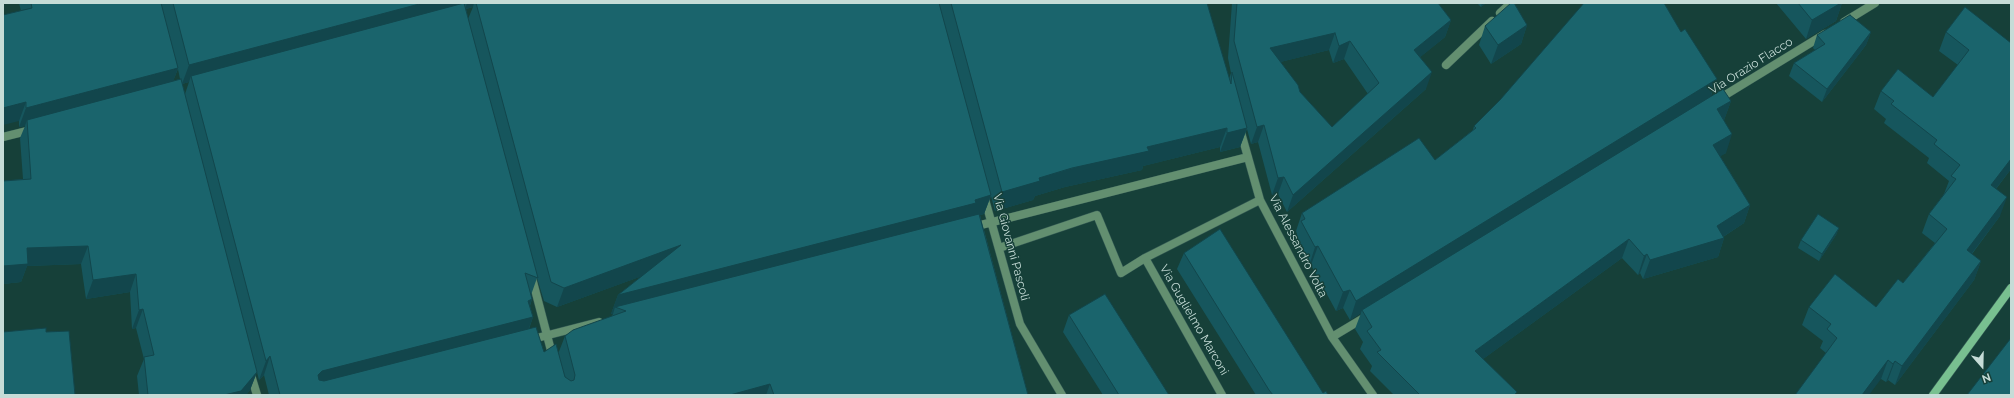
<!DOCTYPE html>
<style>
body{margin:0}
#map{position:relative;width:2014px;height:398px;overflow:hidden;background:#164039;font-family:Raleway,sans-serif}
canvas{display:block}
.frame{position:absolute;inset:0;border:4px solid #c6dcd7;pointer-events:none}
.north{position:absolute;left:1962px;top:346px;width:40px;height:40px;-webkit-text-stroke:3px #164039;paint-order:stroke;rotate:160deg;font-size:11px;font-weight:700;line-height:16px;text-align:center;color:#c6dcd7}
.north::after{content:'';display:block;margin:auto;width:14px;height:18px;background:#c6dcd7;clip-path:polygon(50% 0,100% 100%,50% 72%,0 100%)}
</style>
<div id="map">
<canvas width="2014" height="398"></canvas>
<div class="frame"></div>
<div class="north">N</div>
</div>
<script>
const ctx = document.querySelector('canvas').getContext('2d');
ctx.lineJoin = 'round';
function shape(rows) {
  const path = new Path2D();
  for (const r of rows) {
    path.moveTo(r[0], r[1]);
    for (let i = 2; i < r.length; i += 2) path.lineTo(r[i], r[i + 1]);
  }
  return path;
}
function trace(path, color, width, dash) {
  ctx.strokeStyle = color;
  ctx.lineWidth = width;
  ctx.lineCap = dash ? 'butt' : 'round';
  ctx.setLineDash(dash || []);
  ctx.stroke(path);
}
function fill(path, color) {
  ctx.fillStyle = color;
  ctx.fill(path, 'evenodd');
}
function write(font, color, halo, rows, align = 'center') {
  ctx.font = font + ' Raleway,sans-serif';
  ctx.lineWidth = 3;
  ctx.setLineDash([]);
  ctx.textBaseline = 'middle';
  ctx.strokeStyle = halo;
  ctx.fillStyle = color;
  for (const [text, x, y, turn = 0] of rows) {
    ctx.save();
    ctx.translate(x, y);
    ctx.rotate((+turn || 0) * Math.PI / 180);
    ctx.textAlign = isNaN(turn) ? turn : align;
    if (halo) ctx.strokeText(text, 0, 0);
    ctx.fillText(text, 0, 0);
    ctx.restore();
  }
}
const street = shape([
 [1500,13,1511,3],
 [1844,22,1875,3],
 [1446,65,1492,21],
 [1717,100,1825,34],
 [1240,129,1260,200,1332,337,1373,395],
 [3,137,31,130],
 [984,196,1020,324,1062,395],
 [973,227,1248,157],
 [999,248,1097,215,1121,273,1145,258,1260,200],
 [1145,258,1222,395],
 [532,278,553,358],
 [1332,337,1367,316],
 [529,340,599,322],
 [250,372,257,395]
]);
const secondary = shape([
 [1933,395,2011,288]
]);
const wall = shape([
 [19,3,458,3,457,5,464,4,463,3,1207,3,1229,79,1231,73,1228,58,1232,3,1438,3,1451,20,1445,37,1420,57,1426,89,1287,212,1278,194,1272,195,1258,142,1251,144,1247,129,1240,147,1220,152,1220,147,1143,166,1142,170,1065,187,1035,196,1033,200,995,211,991,196,984,214,980,215,1028,395,269,395,264,375,259,380,257,372,250,390,246,395,139,395,137,376,144,359,136,328,132,329,130,292,86,299,81,264,27,266,21,282,3,284,3,181,23,179,20,138,25,126,19,127,19,121,21,11],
 [473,7,468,19,466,9],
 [1329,50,1333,63,1344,59,1368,94,1332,127,1300,92,1280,62],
 [178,69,180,79,173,81],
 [189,82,185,94,182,84],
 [642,276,618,295,611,314,613,314,611,317,565,336,558,354,544,352,529,329,533,317,530,306,532,299,531,295,537,278,544,301,557,307],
 [1477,3,1486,3,1481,7],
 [1776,3,1842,3,1836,21,1806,39],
 [1965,7,2011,169,1996,189,2000,216,1972,254,1981,261,1974,280,1895,385,1888,380,1886,382,1881,379,1826,353,1820,348,1823,341,1802,325,1809,307,1876,307,1903,283,1935,243,1922,233,1929,214,1944,194,1949,181,1927,163,1929,158,1884,123,1886,119,1874,109,1881,91,1933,97,1958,65,1939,51,1946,32],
 [1527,25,1521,44,1491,64,1479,45,1485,26],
 [1681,32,1717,79,1711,96,1731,101,1724,120,1726,153,1720,156,1750,205,1744,223,1723,237,1724,238,1718,257,1643,279,1640,273,1638,275,1622,258,1483,359,1516,395,1394,395,1370,371,1372,366,1360,349,1363,342,1355,329,1361,313,1350,320,1343,308,1336,311,1311,265,1309,266,1294,240,1297,234,1296,231,1302,213,1435,160,1473,130,1474,126,1500,100],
 [1871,32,1866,45,1822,102,1789,76,1794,63,1815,50,1813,48,1817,35],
 [1839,228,1836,235,1819,261,1798,248,1801,240],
 [1184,253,1323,393,1328,395,1256,395,1177,269],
 [1069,315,1169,395,1103,395,1063,332]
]);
const shadedWall = shape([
 [423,3,458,3,455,12,191,76,189,82,182,84,189,65],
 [467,3,474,3,473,7,465,9],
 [1482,3,1486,3,1481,7],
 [1830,3,1842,3,1836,21,1806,39,1812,20],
 [1451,20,1445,37,1408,67,1414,50],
 [1527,25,1521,44,1491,64,1498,45],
 [1871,32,1866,45,1822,102,1827,89],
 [1335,33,1329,50,1264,66,1270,48],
 [1350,41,1344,59,1333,63,1339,46],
 [178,68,171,87,27,120,25,126,19,127,26,108],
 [1432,72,1426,89,1287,212,1293,195],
 [1717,79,1710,98,1362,310,1361,313,1350,320,1356,301],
 [1731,101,1724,120,1717,109],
 [26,102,19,121,3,125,3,108],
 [1264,125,1258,142,1251,144,1257,127],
 [1227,128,1220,147,1143,166,1142,170,1065,187,1035,196,1033,200,995,211,1002,192,1039,178,1147,147],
 [1247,128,1240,147,1220,152,1227,133],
 [1732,134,1726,153,1707,164,1713,145],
 [2011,159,2011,169,1984,204,1991,185],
 [1284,177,1278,194,1272,195,1278,178],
 [991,195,984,214,615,307,613,314,611,314,618,295],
 [2007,197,2000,216,1960,269,1967,250],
 [1750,205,1744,223,1718,240,1724,238,1718,257,1643,279,1650,260,1717,226],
 [1839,228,1836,235,1819,261,1822,254],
 [1629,239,1622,258,1468,370,1475,351],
 [681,245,675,264,557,307,564,288],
 [88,246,81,264,27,266,21,282,3,284,3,266,27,248],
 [1318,246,1311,265,1309,266,1315,247],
 [1647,254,1640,273,1638,275,1644,256],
 [1981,261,1974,280,1895,385,1902,366],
 [136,274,130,292,86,299,93,280],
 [1350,290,1343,308,1336,311,1343,292],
 [532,299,525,318,533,317,526,336,315,390,318,375,322,371],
 [143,309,136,328,132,329,139,310],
 [270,356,264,375,259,380,266,361],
 [1888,360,1881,379,1869,395,1862,395],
 [1895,361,1888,380,1886,382,1893,364],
 [257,372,250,390,246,395,224,395],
 [770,384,766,395,730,395]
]);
const building = shape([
 [31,3,161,3,178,68,26,108,26,102,3,108,3,15,32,8,31,3],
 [173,3,423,3,189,65,173,3],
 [464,3,538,278,525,273,532,299,528,301,533,317,322,371,318,375,319,380,324,381,536,327,544,352,556,344,565,377,571,381,574,380,575,375,565,336,573,330,626,311,615,307,979,214,1028,395,774,395,770,384,730,395,280,395,270,356,266,361,191,76,464,3],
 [476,3,939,3,991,195,975,200,976,203,618,295,681,245,564,288,551,282,476,3],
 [951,3,1207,3,1231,84,1232,72,1247,128,1227,133,1227,128,1147,147,1149,151,1072,168,1039,178,1040,181,1002,192,951,3],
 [1237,3,1438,3,1451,20,1414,50,1432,72,1293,195,1284,177,1278,178,1264,125,1257,127,1234,41,1237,3],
 [1335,33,1339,46,1350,41,1379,83,1332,127,1300,92,1298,85,1270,48,1335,33],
 [1511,3,1514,3,1527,25,1498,45,1485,26,1511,3],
 [1584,3,1664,3,1681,32,1685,29,1717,79,1356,301,1350,290,1343,292,1318,246,1315,247,1301,221,1305,219,1302,213,1419,138,1435,160,1476,128,1474,126,1500,100,1584,3],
 [1798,3,1841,3,1812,20,1798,3],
 [1965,7,2011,43,2011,159,1991,185,2007,197,1967,250,1981,261,1902,366,1895,361,1893,364,1888,360,1862,395,1795,395,1837,338,1827,329,1831,324,1809,307,1835,274,1876,307,1898,279,1903,283,1947,229,1929,214,1956,179,1951,176,1960,165,1934,144,1937,140,1891,104,1894,101,1881,91,1898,69,1933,97,1969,50,1946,32,1965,7],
 [1850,15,1871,32,1827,89,1794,63,1825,44,1817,35,1850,15],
 [181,79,257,372,241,391,224,395,148,395,144,357,154,355,143,309,139,310,136,274,93,280,88,246,27,248,28,264,3,266,3,181,31,179,27,120,181,79],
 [1723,89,1731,101,1717,109,1732,134,1713,145,1750,205,1717,226,1724,238,1650,260,1647,254,1644,256,1629,239,1475,351,1517,392,1514,395,1420,395,1377,352,1381,350,1367,331,1372,327,1362,310,1723,89],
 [1818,214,1839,228,1822,254,1801,240,1818,214],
 [1220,229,1323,393,1326,391,1328,395,1273,395,1269,390,1184,253,1220,229],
 [1105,294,1169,395,1119,395,1069,315,1105,294],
 [46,328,46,332,69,331,75,395,3,395,3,332,46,328],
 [2011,338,2011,395,1967,395,2011,338]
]);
const streetNames = [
 ["Via Orazio Flacco",1751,66,-32],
 ["Via Alessandro Volta",1298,246,63],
 ["Via Giovanni Pascoli",1011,247,75],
 ["Via Guglielmo Marconi",1194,320,60]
];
trace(street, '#365c55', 9);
trace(secondary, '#365c55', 9);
trace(street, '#638f70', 8);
trace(secondary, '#78c090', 8);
fill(wall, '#16565d');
fill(shadedWall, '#12464c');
fill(building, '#1a646c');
trace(building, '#12464c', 1);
write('12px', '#c6dcd7', '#164039', streetNames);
</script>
